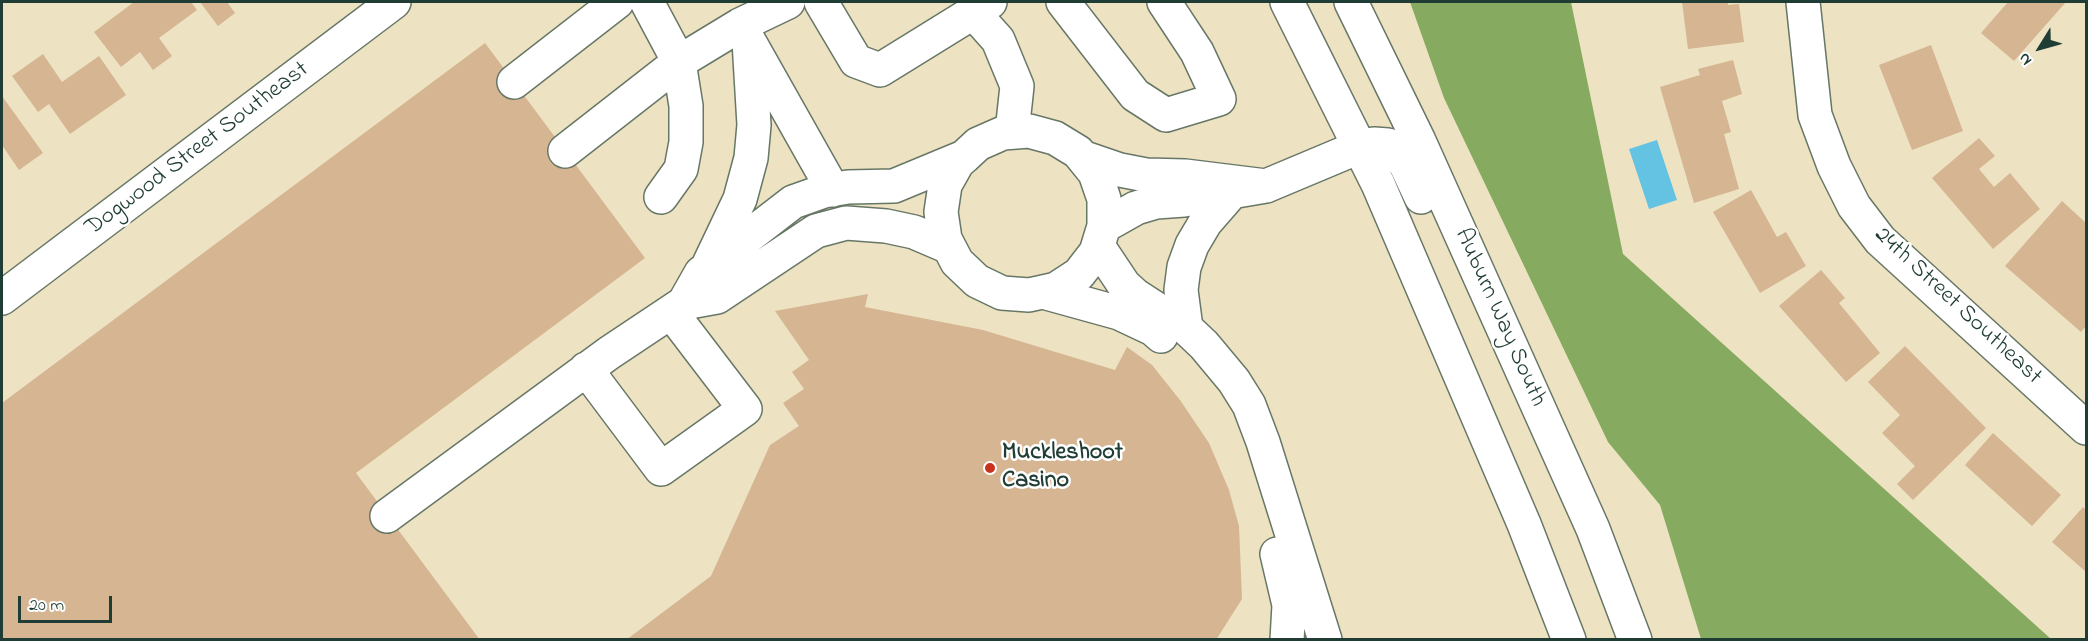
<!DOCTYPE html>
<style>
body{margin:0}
#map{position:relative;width:2088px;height:641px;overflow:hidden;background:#ede2c2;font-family:"Indie Flower",sans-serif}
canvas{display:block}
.frame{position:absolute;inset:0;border:3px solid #1f3d34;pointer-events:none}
.north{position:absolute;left:2010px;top:18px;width:60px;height:60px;-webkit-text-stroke:4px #fff;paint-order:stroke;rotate:233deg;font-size:16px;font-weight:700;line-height:24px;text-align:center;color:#1f3d34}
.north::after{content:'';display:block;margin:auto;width:21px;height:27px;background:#1f3d34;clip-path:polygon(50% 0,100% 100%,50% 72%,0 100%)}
.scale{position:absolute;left:18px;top:596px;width:94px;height:27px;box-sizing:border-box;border:3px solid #1f3d34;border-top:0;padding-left:8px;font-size:18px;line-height:21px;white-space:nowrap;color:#1f3d34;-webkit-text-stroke:4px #fff;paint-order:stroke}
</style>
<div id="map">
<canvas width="2088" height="641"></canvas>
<div class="frame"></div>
<div class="north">N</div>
<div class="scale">20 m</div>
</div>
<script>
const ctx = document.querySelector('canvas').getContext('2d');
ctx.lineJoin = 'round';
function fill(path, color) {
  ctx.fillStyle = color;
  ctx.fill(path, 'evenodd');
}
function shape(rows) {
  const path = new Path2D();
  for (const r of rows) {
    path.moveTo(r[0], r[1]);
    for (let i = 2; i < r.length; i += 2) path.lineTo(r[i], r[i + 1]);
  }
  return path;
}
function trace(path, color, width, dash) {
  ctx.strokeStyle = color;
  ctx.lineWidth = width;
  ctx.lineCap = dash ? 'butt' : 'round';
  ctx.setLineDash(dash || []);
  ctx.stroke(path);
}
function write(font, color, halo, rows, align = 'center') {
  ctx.font = font + ' "Indie Flower",sans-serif';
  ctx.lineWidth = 5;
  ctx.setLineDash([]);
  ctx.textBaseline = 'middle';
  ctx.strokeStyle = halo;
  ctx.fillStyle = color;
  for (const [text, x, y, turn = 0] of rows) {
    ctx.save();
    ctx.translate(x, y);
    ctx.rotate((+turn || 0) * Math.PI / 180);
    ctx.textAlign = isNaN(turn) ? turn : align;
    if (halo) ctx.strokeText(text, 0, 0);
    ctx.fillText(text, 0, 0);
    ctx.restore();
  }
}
const forest = shape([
 [1410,2,1571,2,1623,254,2051,639,1701,639,1660,505,1608,442,1444,98]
]);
const water = shape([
 [1657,140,1677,200,1649,209,1629,149]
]);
const building = shape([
 [134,2,191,2,197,10,159,38,172,56,153,70,140,52,121,67,94,32],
 [200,2,227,2,235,13,218,26],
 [1682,2,1728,2,1728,5,1739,4,1744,42,1688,49],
 [2008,2,2066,2,2014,61,1981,33],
 [485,43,645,258,356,473,480,640,2,640,2,403],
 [1931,45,1963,131,1912,150,1879,65],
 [43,54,62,82,99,56,126,95,70,134,49,104,38,112,12,76],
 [1733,60,1742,94,1722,101,1731,132,1724,134,1739,189,1694,203,1660,87,1700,75,1698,69],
 [2,96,43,153,19,170,2,145],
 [1979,138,1995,156,1979,169,1994,187,2010,173,2040,209,1993,249,1932,178],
 [1751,190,1777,237,1786,232,1806,266,1760,293,1713,212],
 [2062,201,2086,223,2086,326,2081,332,2005,266],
 [1821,270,1845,298,1839,303,1880,353,1846,382,1779,306],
 [868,294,865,307,983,330,1115,370,1127,347,1152,365,1180,400,1209,443,1229,490,1239,526,1242,599,1216,640,626,640,711,576,770,445,799,426,783,403,804,389,792,372,809,360,775,311],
 [1905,346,1986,428,1913,500,1897,484,1915,466,1882,433,1900,415,1868,382],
 [1993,433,2061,495,2032,526,1965,465],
 [2083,507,2086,510,2086,572,2052,542]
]);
const minor = shape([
 [647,2,679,62,740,25,788,2],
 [821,2,856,61,880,70,990,2],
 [1063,2,1135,95,1166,115,1219,99,1197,52,1164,2],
 [1803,2,1815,115,1834,166,1854,206,1880,240,2086,428],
 [973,12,998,40,1017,86,1012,132],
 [514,82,617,2],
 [565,151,679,62,686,106,686,142,681,169,661,197],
 [1082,157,1120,170,1146,175,1185,176,1266,186,1184,200,1156,202,1136,208,1104,226,1096,252,1079,274,1056,289,1029,295,1002,293,977,281,957,262,945,239,941,212,945,185,958,162,964,157,978,144,1003,133,1029,131,1055,138,1078,152,1082,157,1095,173,1104,199,1104,226],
 [1266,186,1359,147],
 [1098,246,1124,285,1135,295,1186,328,1204,345,1234,381,1249,405,1263,442,1325,640],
 [949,247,914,232,886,226,846,223,816,231,717,297,684,303,701,273,793,202,824,191,848,187,894,186,964,157],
 [709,264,740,199,751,158,754,125,749,41,833,190],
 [1043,292,1119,313,1153,329,1161,336],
 [2,298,394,2],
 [1186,328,1181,290,1184,267,1192,245,1205,223,1232,192],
 [586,369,661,469,745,409,671,312],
 [387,516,609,353,684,303],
 [1277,554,1289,605,1287,640]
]);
const major = shape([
 [1287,2,1378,184,1524,524,1569,640],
 [1351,2,1419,141,1593,529,1635,640],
 [1359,147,1374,144,1388,145,1398,153,1406,165,1421,197]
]);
const markers = [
 [990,468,6,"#c8321e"]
];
const streetNames = [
 ["Dogwood Street Southeast",198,150,-37],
 ["24th Street Southeast",1957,307,43],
 ["Auburn Way South",1499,318,66]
];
const poiNames = [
 ["Muckleshoot",1002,454],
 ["Casino",1002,482]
];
fill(forest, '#86ab60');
fill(water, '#64c3e2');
fill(building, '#d5b592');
trace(minor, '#677766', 36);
trace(major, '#677766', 36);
trace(minor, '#fff', 33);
trace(major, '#fff', 33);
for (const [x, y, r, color] of markers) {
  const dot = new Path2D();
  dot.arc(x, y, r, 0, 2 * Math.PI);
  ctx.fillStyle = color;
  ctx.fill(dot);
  trace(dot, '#fff', 2);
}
write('24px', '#1f3d34', '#fff', streetNames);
write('bold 24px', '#1f3d34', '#fff', poiNames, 'left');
</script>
